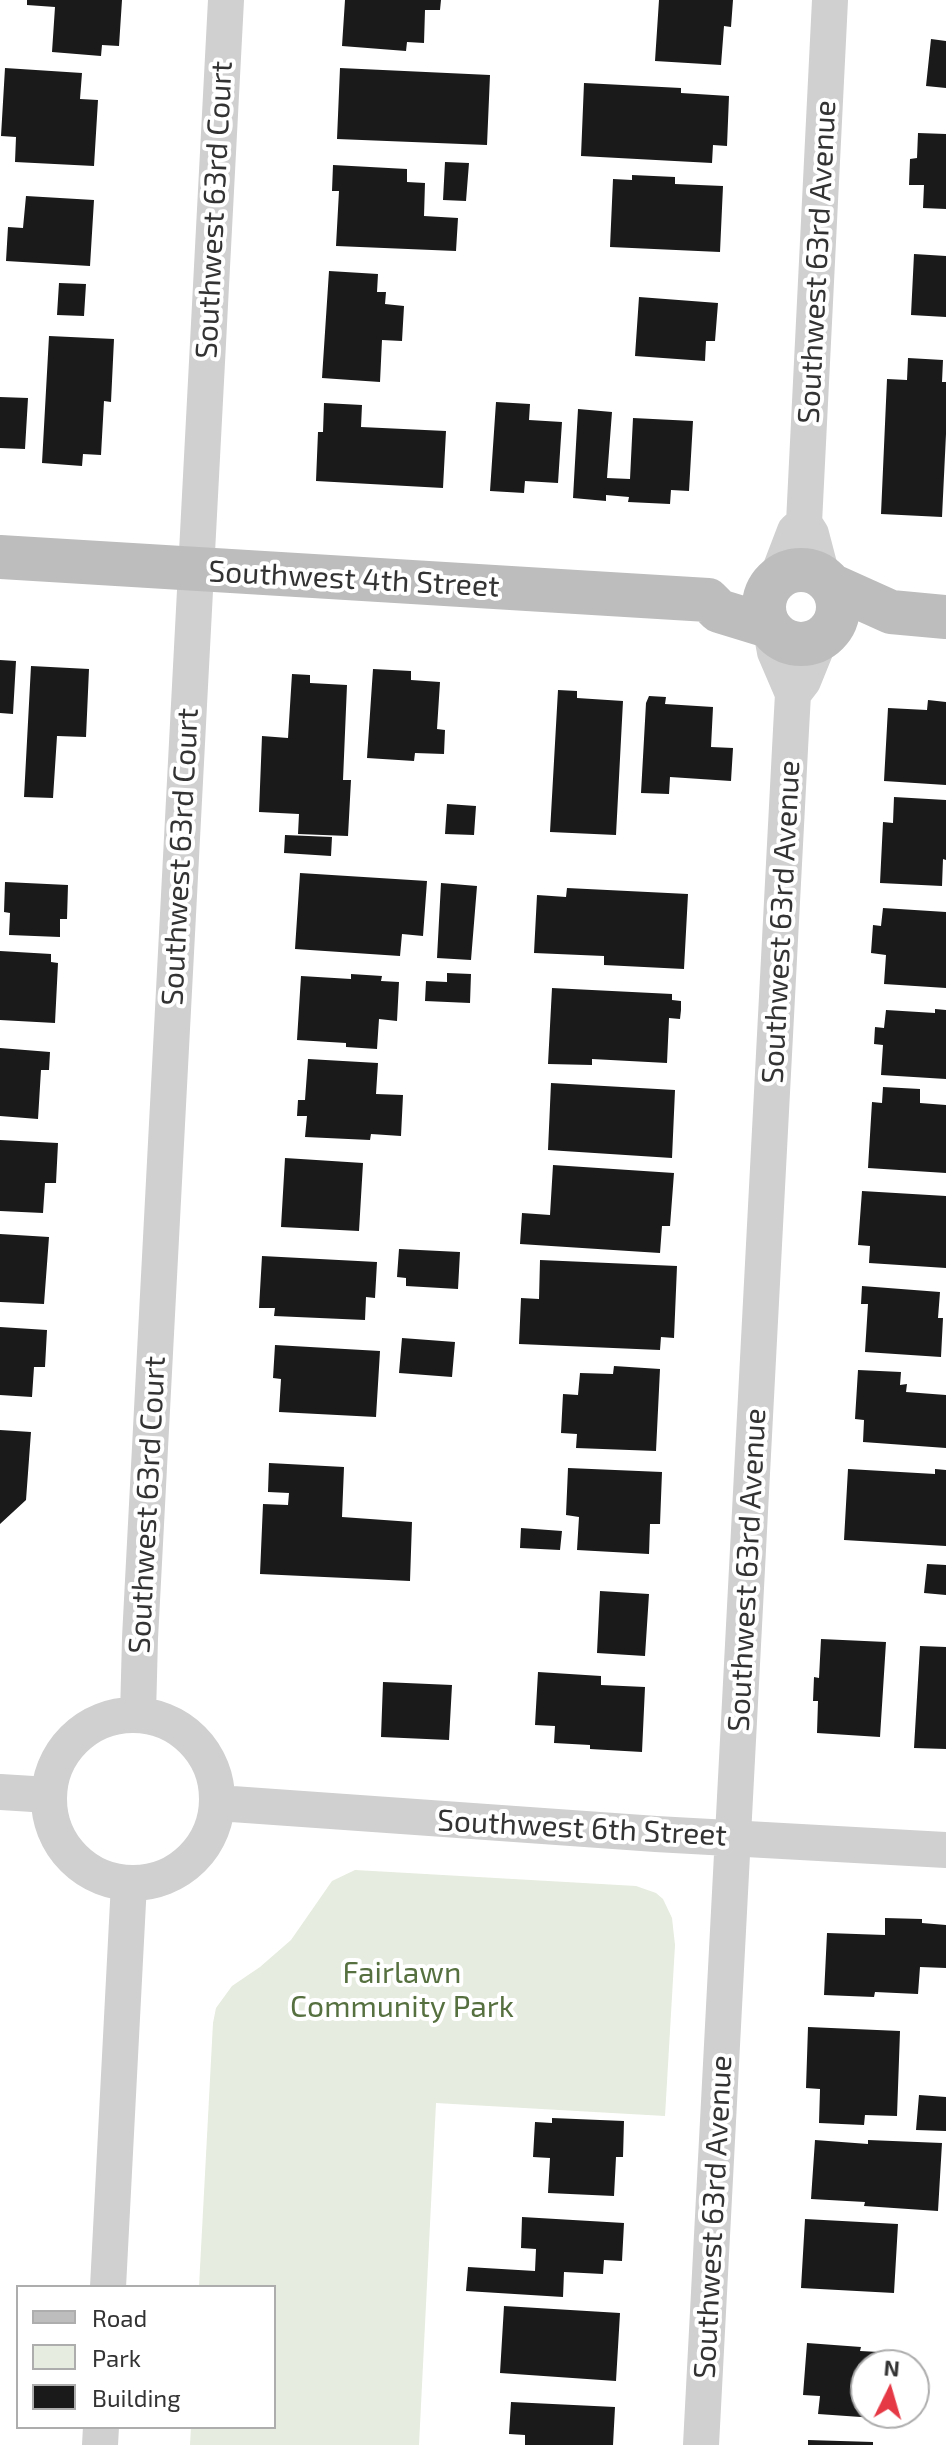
<!DOCTYPE html>
<style>
body{margin:0}
#map{position:relative;width:946px;height:2445px;overflow:hidden;background:#fff;font-family:"Exo 2",sans-serif}
canvas{display:block}
.legend{position:absolute;left:16px;top:2285px;width:260px;height:144px;box-sizing:border-box;background:#fff;border:2px solid #adadad;margin:0;padding:10px 14px;list-style:none;font-size:24px;color:#333}
.legend li{display:flex;align-items:center;gap:16px;height:40px}
.legend b{width:40px;border:2px solid #adadad}
.north{position:absolute;left:850px;top:2349px;width:80px;height:80px;box-sizing:border-box;background:#fff;border:2px solid #adadad;border-radius:50%;rotate:5deg;font-size:22px;font-weight:700;line-height:32px;text-align:center;color:#333}
.north::after{content:'';display:block;margin:auto;width:28px;height:36px;background:#e63946;clip-path:polygon(50% 0,100% 100%,50% 72%,0 100%)}
</style>
<div id="map">
<canvas width="946" height="2445"></canvas>
<ul class="legend">
<li><b style="height:10px;background:#bdbdbd"></b>Road</li>
<li><b style="height:22px;background:#e6ecdf"></b>Park</li>
<li><b style="height:22px;background:#1a1a1a"></b>Building</li>
</ul>
<div class="north">N</div>
</div>
<script>
const ctx = document.querySelector('canvas').getContext('2d');
ctx.lineJoin = 'round';
function fill(path, color) {
  ctx.fillStyle = color;
  ctx.fill(path, 'evenodd');
}
function shape(rows) {
  const path = new Path2D();
  for (const r of rows) {
    if (r.length === 3) {
      path.moveTo(r[0] + r[2], r[1]);
      path.arc(r[0], r[1], r[2], 0, 2 * Math.PI);
      continue;
    }
    path.moveTo(r[0], r[1]);
    for (let i = 2; i < r.length; i += 2) path.lineTo(r[i], r[i + 1]);
  }
  return path;
}
function trace(path, color, width, dash) {
  ctx.strokeStyle = color;
  ctx.lineWidth = width;
  ctx.lineCap = dash ? 'butt' : 'round';
  ctx.setLineDash(dash || []);
  ctx.stroke(path);
}
function write(font, color, halo, rows, align = 'center') {
  ctx.font = font + ' "Exo 2",sans-serif';
  ctx.lineWidth = 8;
  ctx.setLineDash([]);
  ctx.textBaseline = 'middle';
  ctx.strokeStyle = halo;
  ctx.fillStyle = color;
  for (const [text, x, y, turn = 0] of rows) {
    ctx.save();
    ctx.translate(x, y);
    ctx.rotate((+turn || 0) * Math.PI / 180);
    ctx.textAlign = isNaN(turn) ? turn : align;
    if (halo) ctx.strokeText(text, 0, 0);
    ctx.fillText(text, 0, 0);
    ctx.restore();
  }
}
const green = shape([
 [355,1870,636,1886,656,1893,663,1899,672,1918,675,1945,665,2116,436,2103,419,2445,190,2445,191,2427,274,2427,274,2287,199,2287,213,2023,216,2008,232,1986,260,1967,291,1940,332,1881]
]);
const building = shape([
 [27,0,122,0,119,46,102,45,101,56,52,52,55,7,27,5],
 [345,0,441,0,440,10,425,10,424,43,407,42,406,51,342,46],
 [659,0,733,0,731,27,724,26,721,65,655,61],
 [931,39,946,41,946,88,926,86],
 [5,68,82,73,80,99,98,100,94,166,15,162,16,137,1,136],
 [340,68,490,75,487,145,337,139],
 [584,83,681,88,681,93,729,96,727,146,713,145,712,163,581,156],
 [918,133,946,134,946,209,923,208,924,185,909,185,910,159,917,158],
 [445,162,469,163,466,201,443,200],
 [333,165,407,169,407,182,425,183,424,216,458,218,456,251,336,246,339,191,332,191],
 [632,175,675,177,675,184,723,186,720,252,610,247,613,179,632,180],
 [26,196,94,200,90,266,6,261,8,227,23,228],
 [914,254,946,256,946,317,911,315],
 [329,271,378,274,377,292,386,292,385,304,404,306,402,341,382,340,380,382,322,378],
 [59,283,86,284,84,316,57,315],
 [639,297,718,303,715,341,706,341,705,361,635,356],
 [49,336,114,339,111,402,104,401,101,455,83,454,82,466,42,463],
 [908,358,943,360,942,382,946,382,946,434,942,517,881,514,887,379,907,380],
 [0,397,28,398,25,449,0,448],
 [496,402,530,404,529,420,562,422,558,483,525,481,524,493,490,491],
 [324,403,362,405,361,427,446,431,443,488,316,481,318,432,323,432],
 [578,409,612,412,607,478,630,479,633,418,693,421,689,491,671,490,670,504,628,502,629,497,606,495,606,501,573,498],
 [0,660,16,661,13,714,0,713],
 [31,666,89,669,86,737,57,736,53,798,24,797],
 [373,669,411,671,411,680,440,682,437,729,445,730,444,754,415,753,414,761,367,758],
 [292,674,310,675,310,683,347,685,343,780,351,780,348,836,298,834,299,814,259,812,262,736,288,738],
 [558,690,577,691,577,698,623,701,616,835,550,832],
 [649,696,666,697,665,704,713,707,711,747,733,748,731,781,670,777,669,794,641,793,646,703],
 [928,700,946,702,946,785,884,781,888,708,927,710],
 [894,797,946,800,946,860,943,859,942,886,880,883,883,822,893,823],
 [447,804,476,806,474,835,445,834],
 [285,835,332,837,331,856,284,853],
 [300,873,427,881,423,936,402,934,400,956,295,949],
 [5,882,68,885,67,919,60,919,60,937,9,935,10,913,4,912],
 [441,883,477,886,471,960,437,958],
 [567,888,688,894,684,969,604,965,604,956,534,953,537,895,566,897],
 [883,908,946,912,946,988,884,984,886,955,871,953,873,925,881,926],
 [0,951,51,954,51,962,58,963,55,1023,0,1020],
 [447,973,471,974,470,1003,425,1001,426,981,447,982],
 [351,974,382,976,381,981,399,982,397,1021,379,1019,377,1049,346,1047,346,1043,297,1040,301,976,351,979],
 [552,988,672,994,672,1000,681,1001,681,1010,680,1019,669,1018,667,1063,592,1059,592,1065,548,1064],
 [935,1009,946,1010,946,1079,881,1075,883,1045,874,1044,875,1027,884,1028,886,1010,935,1013],
 [0,1048,50,1052,49,1070,41,1070,38,1119,0,1116],
 [308,1059,378,1063,376,1094,403,1095,401,1136,371,1134,370,1140,305,1137,307,1116,297,1116,298,1100,305,1100],
 [551,1083,675,1090,672,1158,548,1150],
 [883,1087,920,1089,920,1103,946,1105,946,1173,868,1168,872,1102,882,1103],
 [0,1140,58,1143,56,1183,45,1183,43,1213,0,1211],
 [285,1158,363,1163,359,1231,281,1227],
 [553,1165,674,1173,670,1226,662,1226,660,1253,520,1244,522,1213,550,1215],
 [862,1191,946,1196,946,1268,869,1263,870,1246,858,1245],
 [0,1234,49,1237,44,1304,0,1302],
 [399,1249,460,1252,458,1289,406,1286,406,1278,397,1277],
 [262,1256,377,1262,375,1298,366,1297,365,1320,274,1316,275,1308,259,1308],
 [540,1260,677,1266,674,1338,661,1337,660,1350,519,1344,521,1298,539,1299],
 [862,1286,940,1292,938,1318,943,1318,941,1357,865,1352,868,1304,861,1304],
 [0,1327,47,1330,45,1367,34,1367,32,1397,0,1395],
 [402,1338,455,1342,452,1377,399,1373],
 [275,1345,380,1351,376,1417,279,1412,281,1379,273,1378],
 [614,1366,660,1369,656,1451,576,1448,577,1434,561,1433,563,1394,578,1395,580,1373,613,1374],
 [858,1370,901,1372,900,1385,907,1384,906,1392,946,1395,946,1448,863,1442,864,1420,855,1419],
 [0,1430,31,1432,26,1500,0,1524],
 [269,1463,344,1467,342,1517,412,1522,410,1581,260,1574,263,1504,288,1505,289,1493,268,1492],
 [568,1468,662,1472,660,1524,650,1524,649,1554,577,1550,579,1517,566,1515],
 [848,1469,935,1474,935,1469,946,1470,946,1546,844,1540],
 [521,1528,562,1531,560,1550,520,1548],
 [927,1564,946,1565,946,1595,924,1593],
 [600,1591,649,1594,645,1656,597,1653],
 [821,1639,886,1642,880,1737,817,1733,818,1701,813,1701,814,1677,819,1678],
 [920,1646,946,1647,946,1749,914,1748],
 [538,1672,601,1676,601,1685,645,1687,642,1752,590,1749,590,1745,554,1743,555,1726,535,1725],
 [383,1682,452,1685,449,1740,381,1737],
 [885,1918,922,1919,922,1923,946,1925,946,1968,920,1967,918,1994,875,1992,874,1997,824,1995,827,1933,885,1935],
 [808,2027,900,2031,897,2116,865,2115,864,2125,819,2123,820,2089,806,2088],
 [919,2095,946,2097,946,2131,916,2130],
 [552,2118,624,2121,623,2157,616,2157,614,2196,548,2193,550,2158,533,2157,535,2122,552,2123],
 [815,2140,868,2144,868,2140,942,2143,938,2211,864,2206,865,2202,811,2199],
 [522,2217,624,2223,622,2261,604,2260,603,2274,564,2272,563,2297,466,2291,468,2267,535,2271,536,2249,521,2248],
 [805,2219,898,2224,894,2293,801,2288],
 [504,2306,620,2313,616,2381,500,2373],
 [807,2343,861,2347,860,2351,879,2352,878,2365,866,2365,866,2413,875,2413,875,2418,818,2414,820,2396,803,2395],
 [511,2402,615,2407,613,2445,525,2445,525,2435,509,2434],
 [808,2440,873,2442,873,2445,808,2445]
]);
const street = shape([
 [822,576,811,534,804,523,830,0],
 [777,578,795,531,804,523],
 [793,694,803,681,820,639],
 [138,1715,140,1638,226,0],
 [133,1799,84],
 [0,1792,49,1795],
 [218,1803,656,1834,946,1850],
 [108,2287,129,1883],
 [100,2445,101,2427],
 [701,2445,791,730,793,694,775,652,771,630]
]);
const secondary = shape([
 [0,557,708,600,719,611,768,626],
 [801,607,37],
 [831,585,891,612,946,617]
]);
const streetNames = [
 ["Southwest 63rd Court",214,210,-87],
 ["Southwest 63rd Avenue",817,262,-87],
 ["Southwest 4th Street",354,579,3],
 ["Southwest 63rd Court",180,857,-87],
 ["Southwest 63rd Avenue",781,922,-87],
 ["Southwest 63rd Court",147,1505,-87],
 ["Southwest 63rd Avenue",747,1570,-87],
 ["Southwest 6th Street",582,1828,3],
 ["Southwest 63rd Avenue",713,2217,-87]
];
const parkNames = [
 ["Fairlawn",402,1973],
 ["Community Park",402,2007]
];
fill(green, '#e6ecdf');
fill(building, '#1a1a1a');
trace(street, '#d0d0d0', 36);
trace(secondary, '#bdbdbd', 44);
write('30px', '#333', '#fff', streetNames);
write('30px', '#56703f', '#fff', parkNames);
</script>
